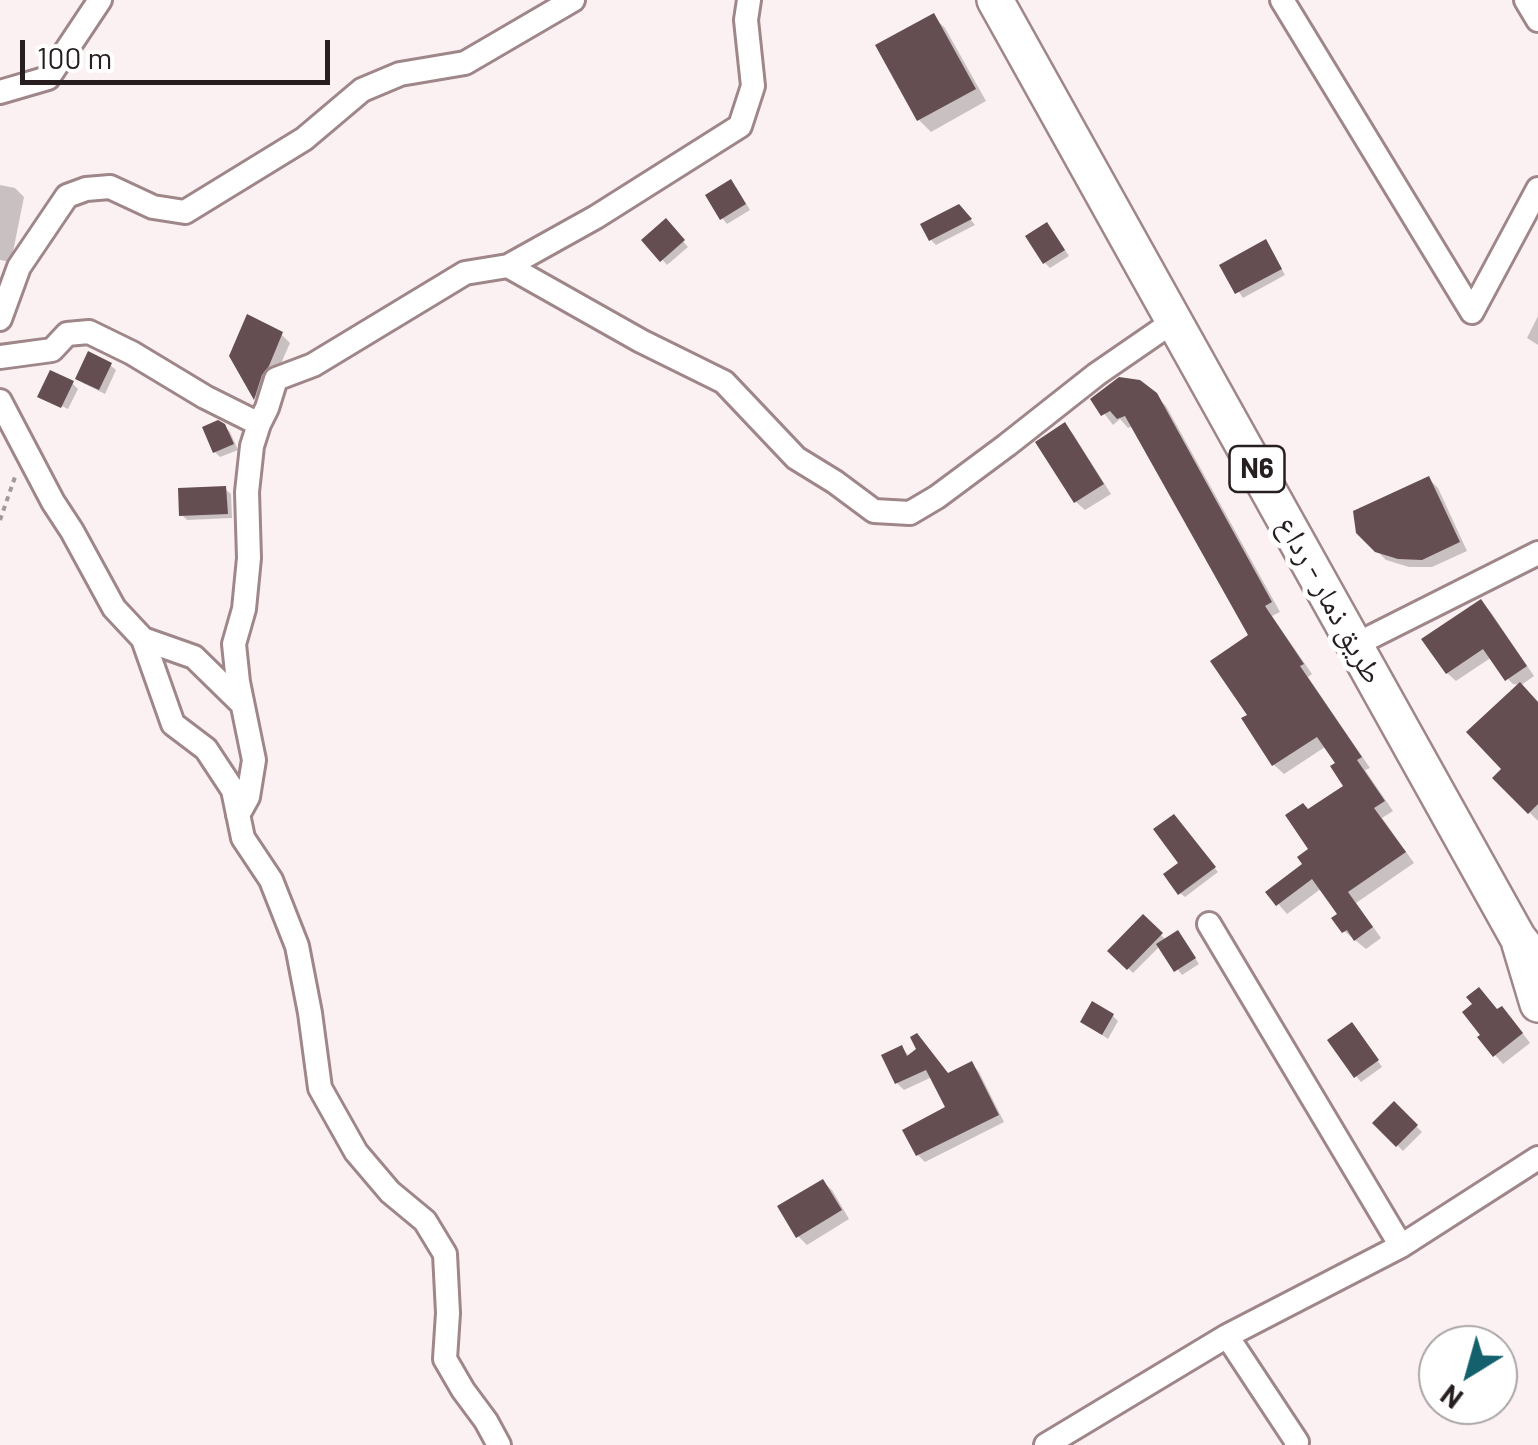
<!DOCTYPE html>
<meta charset="utf-8">
<style>
body{margin:0}
#map{position:relative;width:1538px;height:1445px;overflow:hidden;background:#fcf1f2;font-family:Barlow,sans-serif}
canvas{display:block}
.north{position:absolute;left:1418px;top:1325px;width:100px;height:100px;box-sizing:border-box;background:#fff;border:2px solid #a9a5a5;border-radius:50%;rotate:217deg;font-size:28px;font-weight:700;line-height:40px;text-align:center;color:#271e1f}
.north::after{content:'';display:block;margin:auto;width:35px;height:45px;background:#14606c;clip-path:polygon(50% 0,100% 100%,50% 72%,0 100%)}
.scale{position:absolute;left:20px;top:40px;width:310px;height:45px;box-sizing:border-box;border:5px solid #271e1f;border-top:0;padding-left:12px;font-size:30px;line-height:35px;white-space:nowrap;color:#271e1f;-webkit-text-stroke:8px #fff;paint-order:stroke}
</style>
<div id="map">
<canvas width="1538" height="1445"></canvas>
<div class="north">N</div>
<div class="scale">100 m</div>
</div>
<script>
const ctx = document.querySelector('canvas').getContext('2d');
ctx.lineJoin = 'round';
function fill(path, color) {
  ctx.fillStyle = color;
  ctx.fill(path, 'evenodd');
}
function shape(rows) {
  const path = new Path2D();
  for (const r of rows) {
    path.moveTo(r[0], r[1]);
    for (let i = 2; i < r.length; i += 2) path.lineTo(r[i], r[i + 1]);
  }
  return path;
}
function trace(path, color, width, dash) {
  ctx.strokeStyle = color;
  ctx.lineWidth = width;
  ctx.lineCap = dash ? 'butt' : 'round';
  ctx.setLineDash(dash || []);
  ctx.stroke(path);
}
function write(font, color, halo, rows, align = 'center') {
  ctx.font = font + ' Barlow,"Noto Naskh Arabic",sans-serif';
  ctx.lineWidth = 10;
  ctx.setLineDash([]);
  ctx.textBaseline = 'middle';
  ctx.strokeStyle = halo;
  ctx.fillStyle = color;
  for (const [text, x, y, turn = 0] of rows) {
    ctx.save();
    ctx.translate(x, y);
    ctx.rotate((+turn || 0) * Math.PI / 180);
    ctx.textAlign = isNaN(turn) ? turn : align;
    if (halo) ctx.strokeText(text, 0, 0);
    ctx.fillText(text, 0, 0);
    ctx.restore();
  }
}
const shadow = shape([
 [933,16,945,28,986,101,931,132,919,120],
 [0,185,15,188,24,197,11,262,0,260],
 [736,187,750,210,727,224,722,218],
 [964,212,975,225,936,245,931,240],
 [666,222,688,247,667,265,645,240],
 [1052,230,1069,256,1050,268,1045,263],
 [1270,248,1285,275,1243,298,1222,266],
 [1538,316,1538,345,1527,338],
 [281,334,290,343,263,405,256,398,232,356],
 [110,365,116,370,105,394,83,383,78,378],
 [72,383,78,389,68,409,43,397],
 [1155,395,1166,406,1280,612,1272,616,1312,674,1308,677,1370,768,1365,770,1393,811,1382,818,1414,863,1356,903,1381,938,1366,949,1344,931,1340,915,1322,888,1287,914,1269,893,1305,865,1311,850,1308,811,1347,786,1339,764,1325,747,1284,774,1274,765,1244,719,1250,715,1252,636,1133,426,1128,428,1120,419,1113,425,1093,399],
 [1065,425,1073,434,1111,494,1085,510,1076,502],
 [224,426,230,432,238,450,220,457,215,452],
 [1429,479,1438,488,1467,551,1432,567,1409,567,1386,560,1358,532],
 [225,489,231,494,232,518,187,520,182,515],
 [1481,602,1490,611,1534,676,1520,686,1538,705,1538,821,1495,778,1504,769,1470,733,1520,685,1513,684,1503,674,1492,657,1456,681,1447,673,1425,640],
 [1178,821,1218,872,1185,897,1180,893,1182,863],
 [1143,917,1167,941,1183,939,1199,964,1182,975,1160,946,1133,973,1110,951],
 [1498,1012,1511,1018,1530,1043,1503,1064,1495,1055],
 [1113,1016,1118,1021,1108,1039,1083,1022],
 [1357,1031,1382,1067,1361,1082,1356,1076],
 [902,1048,910,1057,949,1076,972,1064,979,1072,1004,1122,925,1162,918,1155,948,1108,932,1077,904,1090,897,1083],
 [1394,1104,1422,1132,1403,1151,1375,1123],
 [823,1182,832,1190,849,1219,807,1245,798,1236]
]);
const building = shape([
 [934,13,976,89,917,121,875,45],
 [731,179,746,204,720,220,705,195],
 [959,204,972,219,929,241,920,224],
 [666,218,685,240,660,262,641,240],
 [1047,222,1065,250,1043,264,1025,236],
 [1266,239,1282,269,1235,294,1219,265],
 [247,314,283,332,269,366,262,375,254,400,229,356],
 [88,351,112,363,99,390,75,379],
 [50,370,74,381,61,408,37,397],
 [1119,377,1140,380,1157,393,1272,602,1265,606,1304,664,1300,666,1362,757,1357,760,1385,801,1374,808,1406,852,1348,892,1373,927,1354,941,1347,930,1342,933,1331,918,1337,914,1312,879,1276,906,1265,892,1302,864,1297,857,1308,849,1285,815,1303,803,1308,809,1343,786,1330,766,1335,763,1317,737,1272,766,1241,718,1247,715,1210,661,1248,635,1125,416,1117,419,1110,411,1101,416,1090,399],
 [218,420,225,424,234,444,213,453,202,427],
 [1065,422,1104,484,1074,503,1035,442],
 [1429,476,1460,542,1422,560,1398,559,1375,552,1356,533,1353,511],
 [226,486,228,514,179,516,178,488],
 [1481,599,1527,666,1505,681,1483,649,1446,674,1421,639],
 [1520,682,1538,702,1538,804,1528,814,1492,778,1501,769,1466,732],
 [1174,814,1216,867,1178,895,1163,874,1178,863,1153,829],
 [1143,914,1163,933,1127,970,1107,951],
 [1178,930,1196,958,1174,972,1156,944],
 [1479,987,1497,1009,1502,1006,1523,1033,1493,1057,1477,1037,1480,1035,1462,1012,1472,1004,1466,997],
 [1092,1001,1114,1014,1102,1035,1080,1022],
 [1352,1022,1379,1060,1354,1078,1327,1040],
 [917,1033,948,1073,972,1061,999,1115,916,1156,902,1130,945,1107,926,1070,895,1084,881,1055,902,1045,907,1056,916,1049,910,1037],
 [1394,1101,1418,1125,1396,1147,1372,1123],
 [823,1179,842,1210,796,1238,777,1206]
]);
const path = shape([
 [0,520,15,477]
]);
const street = shape([
 [1282,0,1472,312],
 [1526,0,1538,20],
 [0,92,48,78,100,0],
 [508,266,596,217,740,126,753,86,746,20,749,0],
 [1472,312,1538,189],
 [0,319,19,267,67,196,86,189,110,187,153,207,185,212,304,139,362,90,400,74,465,63,573,0],
 [0,357,52,350,67,334,89,332,132,353,205,397,259,424,267,408,276,379,313,365,465,273,508,266,641,341,724,382,796,458,835,482,874,511,910,513,937,497,1007,445,1097,374,1174,321],
 [0,401,53,502,72,531,114,608,143,639,173,724,206,749,233,790,243,838,271,880,297,946,310,1013,320,1088,356,1152,390,1192,425,1221,445,1254,448,1313,445,1359,463,1390,486,1421,499,1445],
 [143,639,194,657,241,703],
 [1355,645,1538,553],
 [238,815,248,797,254,760,238,682,234,644,244,609,249,558,247,492,252,446,259,424],
 [1209,924,1401,1246],
 [1227,1336,1297,1442,1296,1445],
 [1046,1445,1227,1336,1401,1246,1538,1158]
]);
const primary = shape([
 [995,0,1518,938,1538,963],
 [1520,944,1538,1004]
]);
const shields = [
 [1257,469,55]
];
const shieldNames = [
 ["N6",1257,469]
];
const streetNames = [
 ["طريق ذمار - رداع",1330,600,61]
];
fill(shadow, '#0003');
fill(building, '#644e51');
trace(street, '#9f8689', 28);
trace(primary, '#9f8689', 40);
trace(path, '#a4999a', 4, [5, 5]);
trace(street, '#fff', 22);
trace(primary, '#fff', 35);
for (const [x, y, w] of shields) {
  const box = new Path2D();
  box.roundRect(x - w / 2, y - 23, w, 46, 8);
  ctx.fillStyle = '#fff';
  ctx.fill(box);
  trace(box, '#271e1f', 2.5);
}
write('bold 28px', '#271e1f', null, shieldNames);
write('30px', '#271e1f', '#fff', streetNames);
</script>
